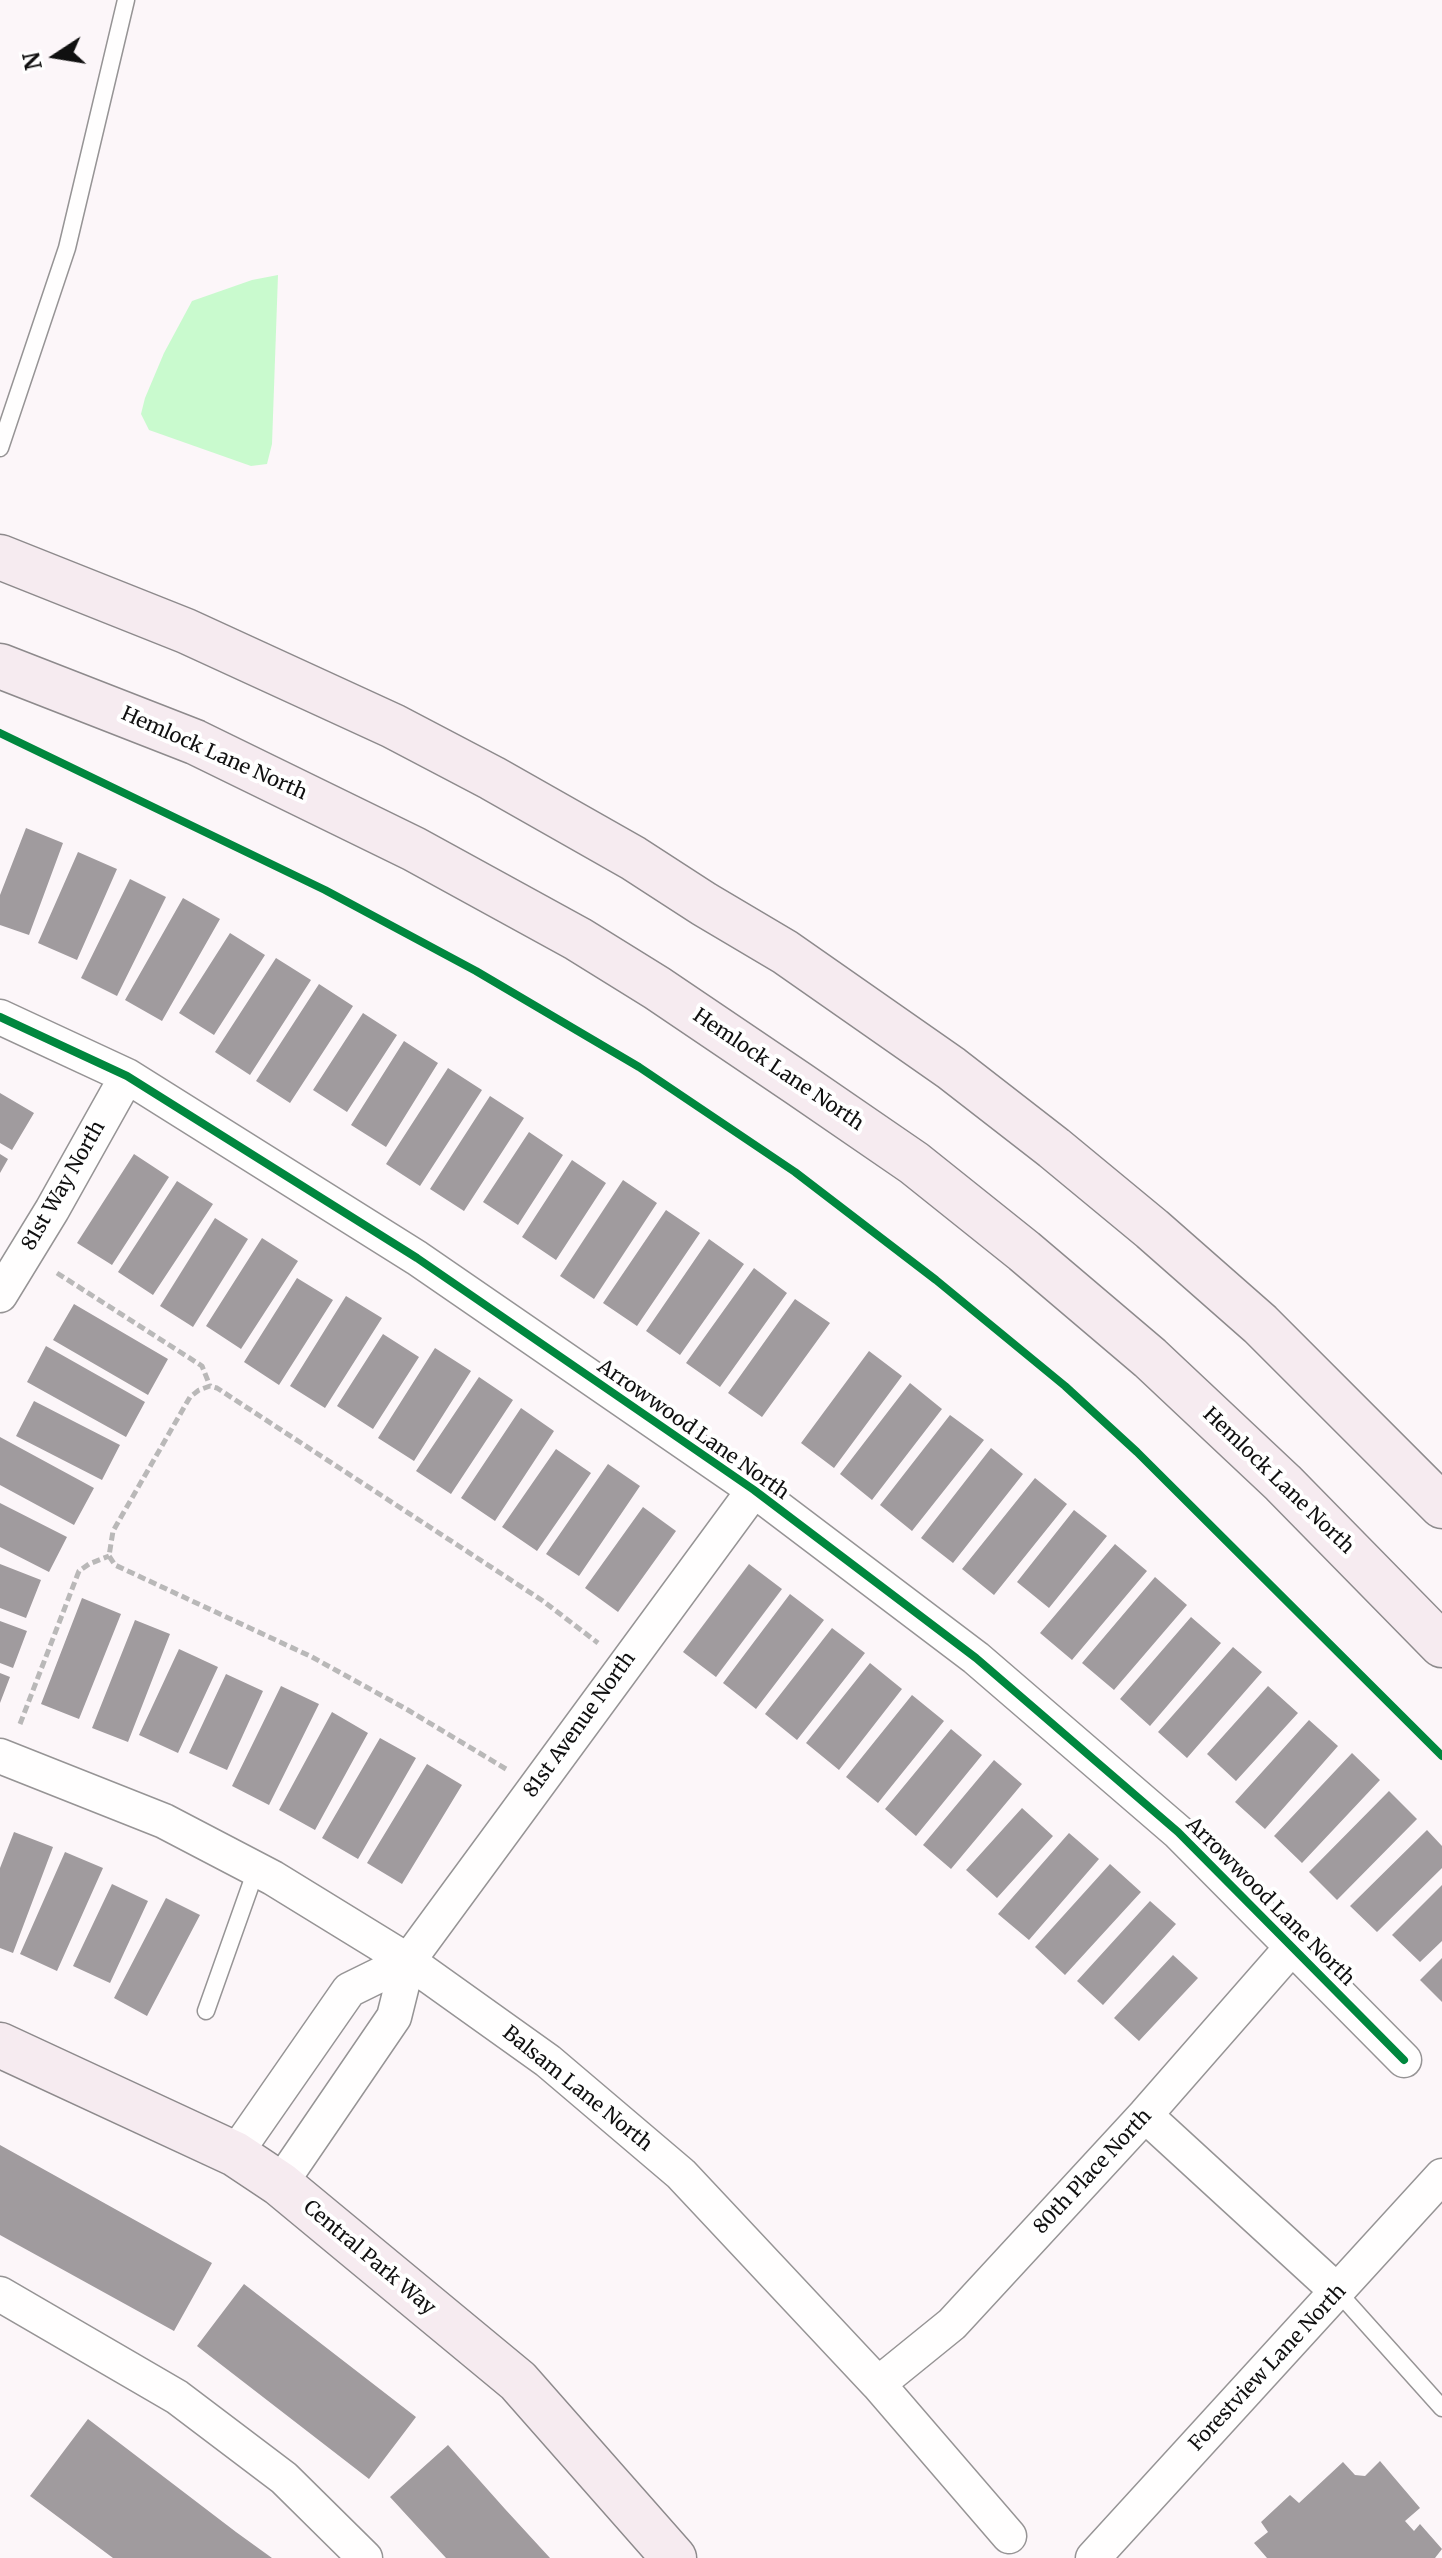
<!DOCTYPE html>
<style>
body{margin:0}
#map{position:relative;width:1442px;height:2558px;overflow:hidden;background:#fcf6f9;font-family:Merriweather,serif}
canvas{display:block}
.north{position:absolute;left:16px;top:16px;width:80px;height:80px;-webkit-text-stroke:6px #fff;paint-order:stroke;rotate:258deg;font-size:22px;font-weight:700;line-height:32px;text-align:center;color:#101010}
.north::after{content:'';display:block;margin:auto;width:28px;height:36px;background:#101010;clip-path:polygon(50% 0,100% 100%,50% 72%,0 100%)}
</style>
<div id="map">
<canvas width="1442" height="2558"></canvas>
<div class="north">N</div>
</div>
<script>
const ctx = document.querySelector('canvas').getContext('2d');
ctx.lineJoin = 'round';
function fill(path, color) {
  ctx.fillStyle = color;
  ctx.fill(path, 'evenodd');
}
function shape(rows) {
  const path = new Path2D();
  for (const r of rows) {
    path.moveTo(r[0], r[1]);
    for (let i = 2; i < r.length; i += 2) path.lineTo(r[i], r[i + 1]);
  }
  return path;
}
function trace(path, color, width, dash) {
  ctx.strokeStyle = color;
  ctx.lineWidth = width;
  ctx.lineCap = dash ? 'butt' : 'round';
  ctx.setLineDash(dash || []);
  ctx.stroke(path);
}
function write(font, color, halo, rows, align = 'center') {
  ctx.font = font + ' Merriweather,serif';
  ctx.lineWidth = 8;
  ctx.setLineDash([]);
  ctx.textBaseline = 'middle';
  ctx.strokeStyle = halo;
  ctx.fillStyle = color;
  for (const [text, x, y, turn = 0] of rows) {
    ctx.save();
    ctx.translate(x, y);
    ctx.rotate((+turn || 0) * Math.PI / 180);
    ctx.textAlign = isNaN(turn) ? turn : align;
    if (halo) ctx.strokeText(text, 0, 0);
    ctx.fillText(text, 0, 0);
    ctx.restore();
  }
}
const water = shape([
 [278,275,272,444,267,464,251,466,149,430,141,414,145,398,164,353,192,301,252,280]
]);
const building = shape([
 [26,828,63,843,29,935,0,925,0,895],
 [78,852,117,869,77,960,38,943],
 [130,879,166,897,117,996,81,978],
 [183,898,220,919,162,1021,125,1000],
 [230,933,265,955,214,1035,179,1013],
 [276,958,311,980,250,1075,215,1052],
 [319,984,353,1006,290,1103,256,1081],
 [363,1013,397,1035,347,1112,313,1090],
 [404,1041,438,1063,386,1147,351,1125],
 [448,1068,482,1090,420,1186,386,1164],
 [0,1093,34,1113,12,1150,0,1143],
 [490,1096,524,1118,464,1211,430,1189],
 [529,1132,563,1155,518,1225,483,1202],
 [0,1154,8,1159,0,1173],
 [134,1154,169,1177,112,1265,77,1243],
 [572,1160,606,1183,556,1260,522,1237],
 [623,1180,657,1203,594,1299,560,1276],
 [177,1181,213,1204,153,1295,118,1272],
 [666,1210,700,1233,637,1326,603,1303],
 [215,1218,248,1239,193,1327,160,1306],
 [262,1238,298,1261,241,1349,206,1326],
 [709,1239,744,1264,680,1355,646,1331],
 [754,1268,787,1293,720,1387,686,1363],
 [297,1278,333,1300,279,1385,244,1362],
 [346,1296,382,1318,325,1408,290,1386],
 [795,1299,830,1323,762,1417,728,1393],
 [74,1304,168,1359,148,1395,53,1340],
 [383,1334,419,1357,373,1429,337,1406],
 [46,1346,145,1402,126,1437,27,1382],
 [435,1348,471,1371,414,1461,378,1438],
 [869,1351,902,1376,834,1468,801,1443],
 [479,1377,513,1400,451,1494,416,1471],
 [910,1383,942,1409,872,1500,840,1474],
 [34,1401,120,1445,102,1480,16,1436],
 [521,1408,554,1431,495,1521,461,1498],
 [950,1415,984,1440,912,1531,880,1505],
 [0,1437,94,1488,74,1525,0,1485],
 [991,1448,1023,1474,953,1563,921,1538],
 [556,1449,591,1473,537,1551,502,1527],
 [608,1464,640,1486,579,1576,546,1554],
 [1035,1478,1067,1504,994,1595,962,1569],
 [0,1503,67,1537,49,1572,0,1547],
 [643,1507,676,1531,618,1612,585,1588],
 [1074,1510,1107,1536,1049,1608,1017,1582],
 [1115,1544,1147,1571,1072,1660,1040,1633],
 [0,1564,41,1580,26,1618,0,1608],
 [749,1564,782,1589,716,1677,683,1652],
 [1155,1577,1187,1605,1114,1690,1082,1663],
 [790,1594,824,1620,756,1709,723,1683],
 [82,1598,121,1614,79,1719,41,1704],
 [1191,1617,1221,1643,1150,1726,1120,1699],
 [135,1620,170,1634,128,1742,92,1728],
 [0,1621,27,1631,13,1668,0,1663],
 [832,1628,865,1653,797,1740,765,1714],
 [1233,1647,1262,1672,1187,1758,1158,1732],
 [179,1649,218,1667,178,1753,139,1735],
 [870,1663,902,1689,839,1770,806,1743],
 [0,1673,10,1677,0,1703],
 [226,1674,263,1691,227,1770,189,1753],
 [281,1686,319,1704,269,1805,232,1786],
 [1268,1686,1298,1713,1236,1781,1207,1754],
 [912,1695,944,1721,878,1803,846,1777],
 [332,1712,368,1733,315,1830,279,1810],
 [1309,1720,1338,1746,1265,1829,1235,1802],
 [951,1729,982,1755,916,1836,885,1809],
 [380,1738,416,1758,358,1859,322,1838],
 [1352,1753,1380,1780,1302,1863,1274,1836],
 [994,1760,1022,1784,951,1869,923,1845],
 [427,1764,462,1785,402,1884,367,1863],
 [1389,1791,1417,1819,1337,1900,1309,1872],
 [1022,1808,1053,1836,997,1898,966,1870],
 [1427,1830,1442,1846,1442,1868,1377,1932,1350,1906],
 [14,1832,53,1847,13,1953,0,1948,0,1868],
 [1069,1833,1099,1859,1029,1940,998,1914],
 [65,1852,103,1868,57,1971,20,1954],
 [1110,1864,1141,1892,1065,1975,1035,1947],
 [112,1884,148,1901,110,1983,73,1966],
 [1442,1885,1442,1941,1420,1962,1392,1935],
 [166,1898,200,1915,147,2016,114,1998],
 [1150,1901,1176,1924,1103,2005,1077,1981],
 [1173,1955,1198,1978,1139,2041,1114,2018],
 [1442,1958,1442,2002,1420,1980],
 [0,2145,212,2263,174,2331,0,2235],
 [244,2284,416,2417,369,2479,197,2346],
 [88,2419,236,2532,272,2558,113,2558,30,2496],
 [448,2445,505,2509,550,2558,446,2558,390,2497],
 [1380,2461,1420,2508,1405,2521,1414,2531,1420,2524,1442,2549,1435,2558,1267,2558,1254,2543,1268,2532,1261,2522,1290,2495,1299,2503,1343,2462,1355,2475,1365,2476]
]);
const path = shape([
 [57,1273,202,1366,210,1386],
 [20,1724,79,1571,89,1564,109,1556],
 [506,1769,408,1710,312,1657,115,1565,109,1556,113,1531,190,1397,199,1390,210,1386,217,1388,543,1601,598,1643]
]);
const lane = shape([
 [0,448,67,248,126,0],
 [206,2011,256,1870],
 [1338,2292,1442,2408]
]);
const street = shape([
 [0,1017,127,1076,417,1258,754,1490,976,1658,1178,1832,1404,2060],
 [0,1295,52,1210,127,1076],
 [0,1756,164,1821,273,1878,408,1961,548,2061,681,2174,878,2384,1009,2536],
 [408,1961,754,1490],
 [1145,2115,1338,2292],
 [235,2154,349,1990,408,1961,394,2017,280,2184],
 [0,2294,177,2397,284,2478,365,2558],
 [878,2384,952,2324,1145,2115,1293,1946],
 [1093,2558,1442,2176]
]);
const secondary = shape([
 [0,557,186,631,393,726,492,778,633,858,704,904,785,952,951,1068,1054,1148,1152,1229,1260,1324,1442,1506],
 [0,666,195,742,414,849,578,939,657,988,799,1084,914,1163,1024,1251,1150,1358,1283,1483,1442,1645],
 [0,2045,235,2154,280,2184,518,2381,674,2558]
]);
const cycleway = shape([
 [0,733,325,890,476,971,639,1067,795,1172,936,1280,1065,1386,1137,1452,1442,1756],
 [0,1017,127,1076,417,1258,754,1490,976,1658,1178,1832,1404,2060]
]);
const streetNames = [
 ["Hemlock Lane North",214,754,24],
 ["Hemlock Lane North",778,1070,34],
 ["81st Way North",64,1186,-60],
 ["Arrowwood Lane North",693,1430,35],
 ["Hemlock Lane North",1278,1481,44],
 ["81st Avenue North",580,1725,-54],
 ["Arrowwood Lane North",1270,1902,45],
 ["Balsam Lane North",577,2089,39],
 ["80th Place North",1093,2172,-47],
 ["Central Park Way",369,2258,40],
 ["Forestview Lane North",1268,2368,-47]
];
fill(water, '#c9face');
fill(building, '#a09b9e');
trace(lane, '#969495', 19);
trace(street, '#969495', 37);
trace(secondary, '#8d8a8c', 47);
trace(path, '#b9b8b8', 5, [8, 4]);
trace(lane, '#fffefe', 16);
trace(street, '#fffefe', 34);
trace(secondary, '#f6ebf0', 44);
trace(cycleway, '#00873e', 8);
write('20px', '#101010', '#fff', streetNames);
</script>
